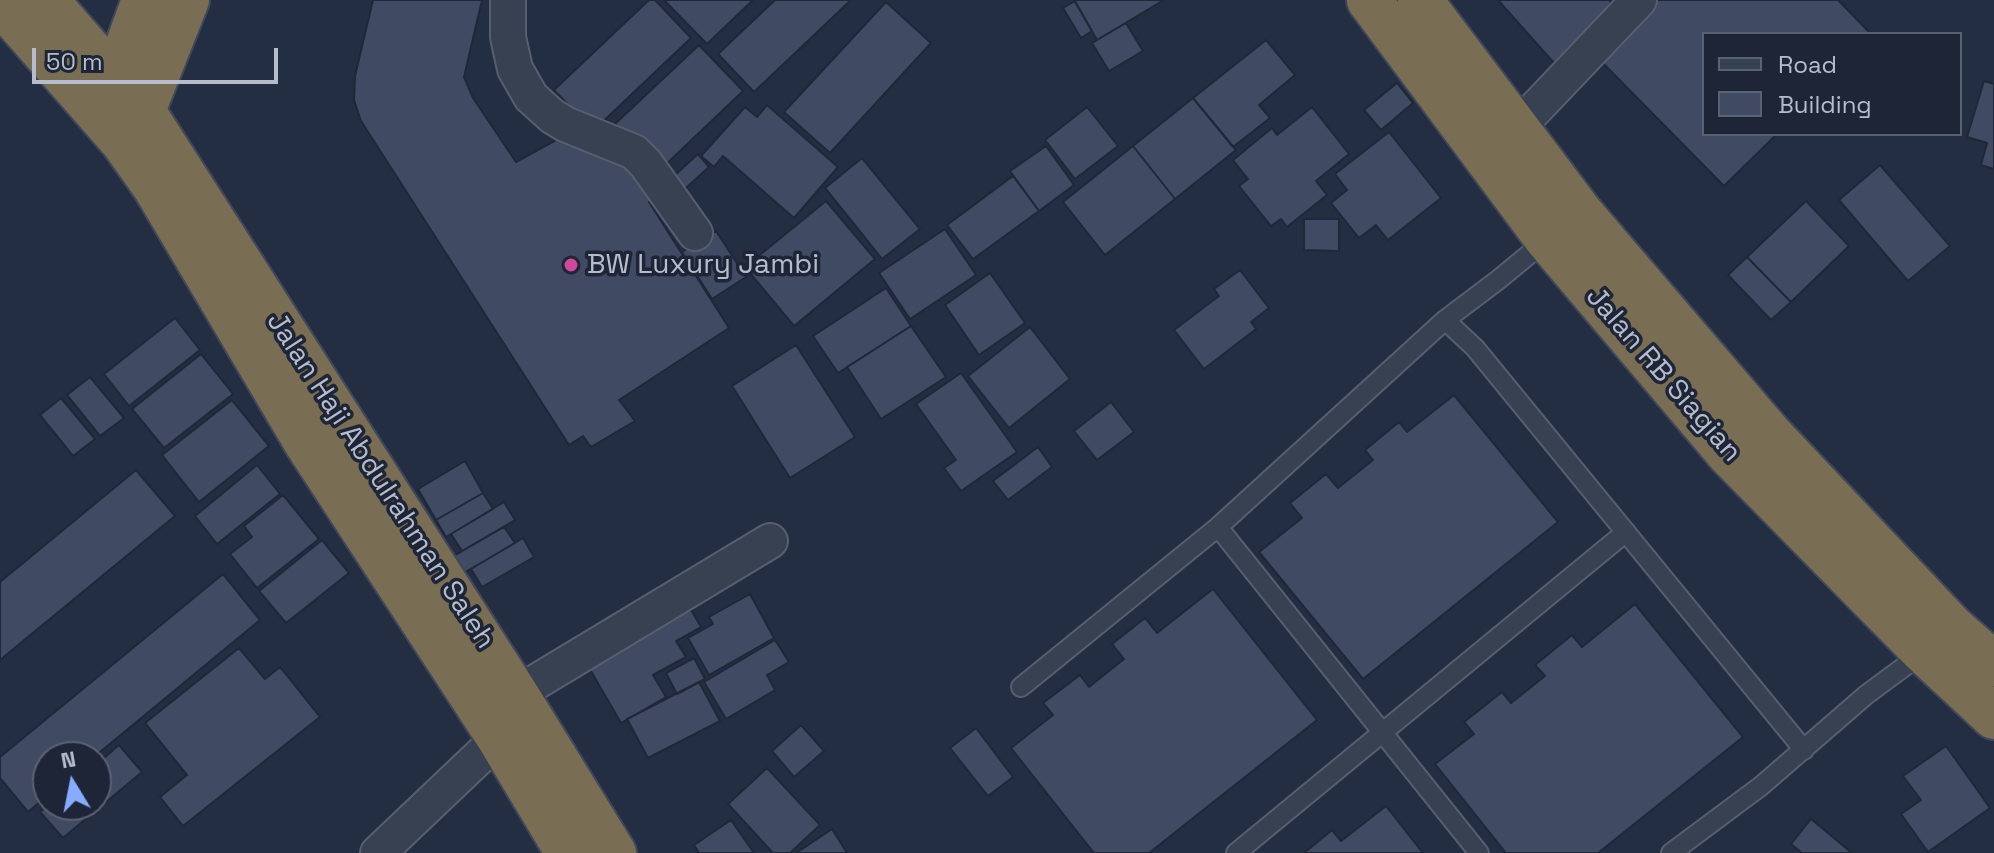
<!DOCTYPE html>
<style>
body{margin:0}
#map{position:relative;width:1994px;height:853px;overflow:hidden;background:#242e43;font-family:"Space Grotesk",sans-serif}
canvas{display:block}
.legend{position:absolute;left:1702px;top:32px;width:260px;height:104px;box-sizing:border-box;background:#1d2537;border:2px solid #5a6173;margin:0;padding:10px 14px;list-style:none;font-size:24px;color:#b5bccc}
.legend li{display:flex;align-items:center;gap:16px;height:40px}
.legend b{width:40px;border:2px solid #5a6173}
.north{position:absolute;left:32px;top:741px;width:80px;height:80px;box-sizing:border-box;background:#1d2537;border:2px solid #5a6173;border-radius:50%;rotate:350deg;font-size:22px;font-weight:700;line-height:32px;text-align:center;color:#b5bccc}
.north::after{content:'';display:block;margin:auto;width:28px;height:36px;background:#87abff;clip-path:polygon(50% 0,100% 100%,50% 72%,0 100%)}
.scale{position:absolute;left:32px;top:48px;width:246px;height:36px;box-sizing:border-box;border:4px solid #b5bccc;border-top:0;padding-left:10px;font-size:24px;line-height:28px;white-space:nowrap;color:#b5bccc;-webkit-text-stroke:6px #1d2537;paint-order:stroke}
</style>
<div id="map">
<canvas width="1994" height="853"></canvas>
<ul class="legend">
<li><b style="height:10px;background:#384152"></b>Road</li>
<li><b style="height:22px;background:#404b63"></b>Building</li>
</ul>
<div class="north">N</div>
<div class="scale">50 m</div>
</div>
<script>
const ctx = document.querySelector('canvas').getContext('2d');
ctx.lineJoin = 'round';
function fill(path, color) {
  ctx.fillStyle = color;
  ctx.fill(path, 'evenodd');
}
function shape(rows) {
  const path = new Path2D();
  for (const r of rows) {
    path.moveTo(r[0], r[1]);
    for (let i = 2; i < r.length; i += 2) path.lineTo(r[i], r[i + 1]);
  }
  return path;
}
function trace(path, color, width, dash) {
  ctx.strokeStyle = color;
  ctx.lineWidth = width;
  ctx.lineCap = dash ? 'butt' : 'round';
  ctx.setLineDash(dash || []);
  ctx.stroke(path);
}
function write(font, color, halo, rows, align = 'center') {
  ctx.font = font + ' "Space Grotesk",sans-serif';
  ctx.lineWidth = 7;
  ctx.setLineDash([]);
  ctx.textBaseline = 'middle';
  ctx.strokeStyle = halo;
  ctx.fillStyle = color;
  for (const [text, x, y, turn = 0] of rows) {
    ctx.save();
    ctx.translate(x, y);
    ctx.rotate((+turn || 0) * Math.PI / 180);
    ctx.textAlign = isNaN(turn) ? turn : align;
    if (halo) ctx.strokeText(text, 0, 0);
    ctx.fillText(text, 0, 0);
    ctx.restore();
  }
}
const building = shape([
 [373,0,482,0,464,77,473,98,516,162,567,134,588,136,606,160,627,150,659,197,649,202,729,328,619,400,635,421,591,447,583,436,569,445,361,121,354,100,355,76,373,0],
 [649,0,655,0,691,38,593,131,554,90,649,0],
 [664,0,753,0,707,44,664,0],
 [775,0,851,0,754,92,718,54,775,0],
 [1074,0,1164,0,1097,40,1074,0],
 [1498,0,1609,0,1616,8,1554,63,1498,0],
 [1648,0,1838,0,1871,34,1704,34,1704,134,1777,134,1724,186,1593,53,1648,0],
 [1075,1,1092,31,1081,38,1063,8,1075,1],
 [886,2,931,43,830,153,784,112,886,2],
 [1126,23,1143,51,1109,71,1092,43,1126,23],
 [1266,40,1295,75,1259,105,1270,118,1233,147,1193,98,1266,40],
 [699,45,743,91,660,170,615,124,699,45],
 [1984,81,1994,84,1994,169,1981,165,1987,143,1967,137,1984,81],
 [1397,83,1413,103,1381,130,1364,110,1397,83],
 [1193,98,1236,150,1175,199,1133,146,1193,98],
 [767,105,838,167,794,218,723,156,714,167,701,156,745,107,757,117,767,105],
 [1087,107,1118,146,1075,179,1045,140,1087,107],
 [1312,107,1349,154,1316,181,1327,195,1287,227,1281,219,1271,226,1239,186,1248,179,1233,160,1272,128,1277,135,1312,107],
 [1389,132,1441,198,1388,240,1376,225,1359,238,1331,203,1347,190,1335,174,1389,132],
 [1046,146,1074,185,1039,211,1010,171,1046,146],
 [1133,146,1175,199,1105,255,1063,202,1133,146],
 [698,154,709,167,676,197,664,185,698,154],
 [862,158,920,229,882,259,825,188,862,158],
 [1880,165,1950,246,1908,281,1839,200,1880,165],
 [1013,176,1039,211,973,259,947,225,1013,176],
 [826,201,875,259,794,326,745,267,826,201],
 [1806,201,1849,246,1791,302,1747,257,1806,201],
 [1304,219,1339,219,1339,251,1304,250,1304,219],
 [945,229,976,275,910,319,879,273,945,229],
 [716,231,746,277,712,299,682,252,716,231],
 [1747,257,1791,302,1771,320,1728,275,1747,257],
 [1240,270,1269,308,1251,322,1256,329,1204,369,1174,330,1219,296,1214,289,1240,270],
 [990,273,1025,323,979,355,945,305,990,273],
 [886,288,911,326,838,373,813,336,886,288],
 [175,318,200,350,129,406,104,374,175,318],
 [911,326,946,377,881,419,847,367,911,326],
 [1030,327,1070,379,1009,428,968,376,1030,327],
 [796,345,855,437,790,478,732,386,796,345],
 [201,354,233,394,164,448,132,409,201,354],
 [961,373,1017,452,961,491,944,468,956,460,916,404,961,373],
 [90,377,124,418,100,436,67,395,90,377],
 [1454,395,1558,522,1363,679,1259,552,1302,518,1290,503,1326,474,1338,488,1373,460,1365,450,1399,422,1407,432,1454,395],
 [61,398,95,439,73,456,40,415,61,398],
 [232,400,269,446,199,502,162,455,232,400],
 [1111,402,1134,432,1097,460,1074,431,1111,402],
 [1038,447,1052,467,1008,500,993,481,1038,447],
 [465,461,483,493,436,520,418,489,465,461],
 [257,465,280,494,217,544,195,516,257,465],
 [136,470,175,516,0,660,0,582,136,470],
 [483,493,493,509,446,537,436,520,483,493],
 [283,495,319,539,257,588,230,554,252,537,244,526,283,495],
 [504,502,515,520,462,551,451,534,504,502],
 [504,527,515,543,462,574,452,557,504,527],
 [523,538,534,557,482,587,471,569,523,538],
 [322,540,349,573,286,623,259,591,322,540],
 [223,574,260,620,94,757,48,757,48,795,28,812,0,778,0,757,223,574],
 [1213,589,1317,720,1149,853,1094,853,1011,748,1053,715,1043,703,1080,675,1089,687,1124,659,1112,644,1145,618,1157,633,1213,589],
 [750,594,774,638,709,675,688,638,713,624,709,617,750,594],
 [686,601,701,627,676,641,686,657,653,675,666,697,621,723,584,659,686,601],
 [1635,604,1743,737,1598,853,1506,853,1435,764,1474,734,1464,722,1502,692,1511,703,1545,676,1535,665,1572,635,1582,647,1635,604],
 [775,640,789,662,767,675,775,690,726,719,704,682,775,640],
 [239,648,265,679,280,667,320,717,183,826,160,797,187,775,145,723,239,648],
 [694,658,705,679,677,694,666,673,694,658],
 [699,682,720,721,648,758,627,719,699,682],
 [801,725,824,751,794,777,772,751,801,725],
 [976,728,1013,777,988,796,950,748,976,728],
 [119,745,142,772,63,838,40,812,48,805,96,805,96,765,119,745],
 [1946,746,1990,808,1928,852,1901,814,1921,800,1903,776,1946,746],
 [767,768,820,825,790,853,773,853,728,804,767,768],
 [1386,806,1423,853,1304,853,1332,830,1341,841,1386,806],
 [1811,819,1852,853,1802,853,1791,844,1811,819],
 [731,820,754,853,699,853,694,845,731,820],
 [832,829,847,853,796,853,832,829]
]);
const lane = shape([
 [1445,320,1475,348,1804,750],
 [1218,527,1479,853],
 [1021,687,1218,527,1445,320,1498,280,1549,238],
 [1236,853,1626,532],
 [1671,853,1761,786,1866,695,1924,652]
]);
const street = shape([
 [508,0,508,37,515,69,531,97,552,116,565,124,634,152,646,164,695,233],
 [1518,127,1639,0],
 [516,694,770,541],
 [378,853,499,738]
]);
const highway = shape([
 [46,0,143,111,516,694,614,853],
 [1369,0,1547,239,1729,454,1924,652,1994,717],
 [1420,0,1580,212,1769,433,1952,627,1994,664],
 [0,2,123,142,155,187,307,444,499,738,568,853],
 [100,95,116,77,144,0],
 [129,133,143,111,187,0]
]);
const markers = [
 [571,265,8,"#d1479c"]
];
const poiNames = [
 ["BW Luxury Jambi",587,265]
];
const streetNames = [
 ["Jalan RB Siagian",1663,375,49],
 ["Jalan Haji Abdulrahman Saleh",380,481,57]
];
fill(building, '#404b63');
trace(building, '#1f2739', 2);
trace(lane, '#565e6f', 22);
trace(street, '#565e6f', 38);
trace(highway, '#404859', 48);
trace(lane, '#384152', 18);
trace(street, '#384152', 34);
trace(highway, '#796e54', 44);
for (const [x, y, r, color] of markers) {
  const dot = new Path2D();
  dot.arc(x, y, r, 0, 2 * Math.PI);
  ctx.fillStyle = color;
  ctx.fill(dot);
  trace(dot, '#1d2537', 3);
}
write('28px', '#b5bccc', '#1d2537', poiNames, 'left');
write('28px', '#b5bccc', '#1d2537', streetNames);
</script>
